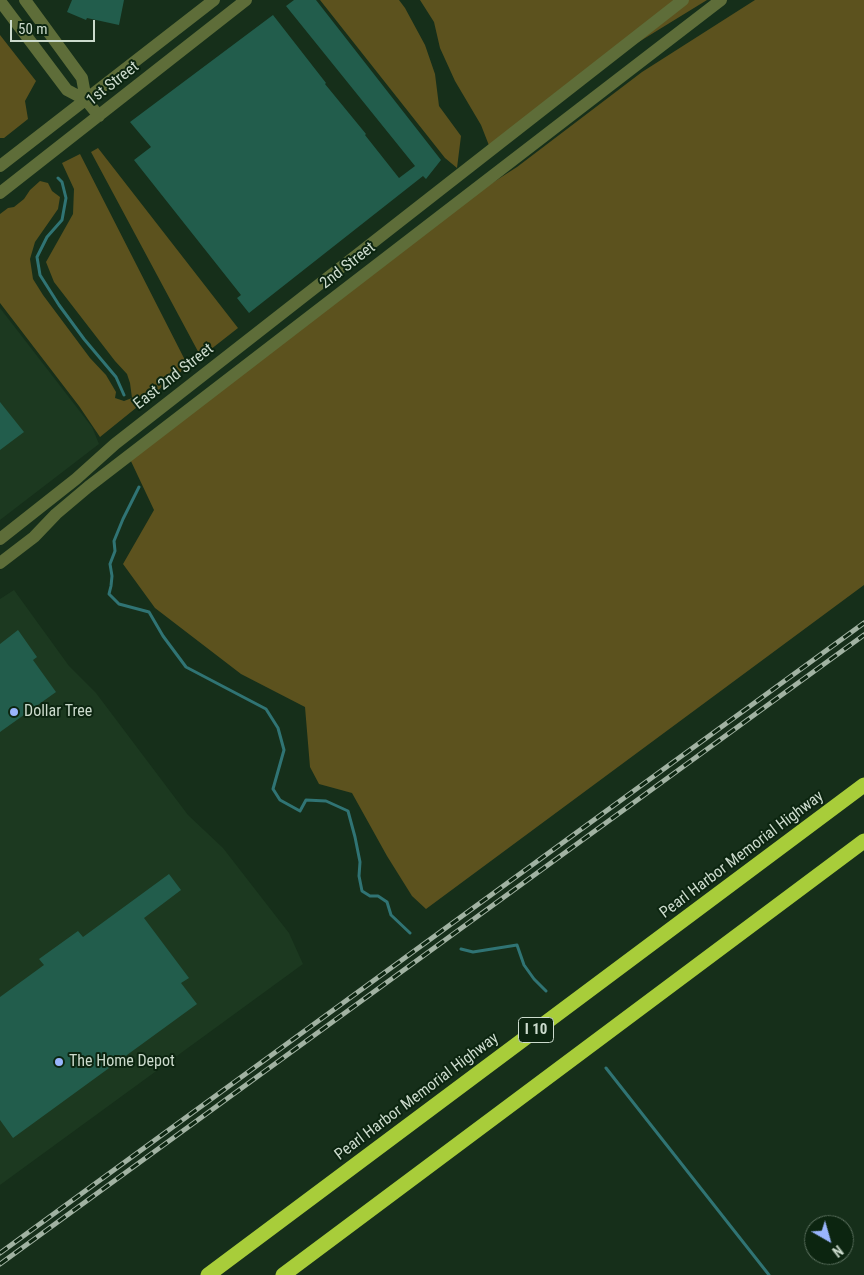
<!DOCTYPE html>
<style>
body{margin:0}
#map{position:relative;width:864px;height:1275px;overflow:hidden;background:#162f1a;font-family:"Roboto Condensed",sans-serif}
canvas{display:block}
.north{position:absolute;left:804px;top:1215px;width:50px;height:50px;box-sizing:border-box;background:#0c2510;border:1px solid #596e5c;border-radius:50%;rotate:142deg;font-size:14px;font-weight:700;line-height:20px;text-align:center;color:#ccdbcd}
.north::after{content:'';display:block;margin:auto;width:18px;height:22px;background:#99b5fd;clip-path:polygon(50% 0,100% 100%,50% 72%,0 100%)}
.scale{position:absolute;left:10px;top:20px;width:85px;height:22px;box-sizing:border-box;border:2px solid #ccdbcd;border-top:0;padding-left:6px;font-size:15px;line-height:18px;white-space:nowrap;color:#ccdbcd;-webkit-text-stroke:4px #0c2510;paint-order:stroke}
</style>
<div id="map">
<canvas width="864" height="1275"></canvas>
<div class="north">N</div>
<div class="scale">50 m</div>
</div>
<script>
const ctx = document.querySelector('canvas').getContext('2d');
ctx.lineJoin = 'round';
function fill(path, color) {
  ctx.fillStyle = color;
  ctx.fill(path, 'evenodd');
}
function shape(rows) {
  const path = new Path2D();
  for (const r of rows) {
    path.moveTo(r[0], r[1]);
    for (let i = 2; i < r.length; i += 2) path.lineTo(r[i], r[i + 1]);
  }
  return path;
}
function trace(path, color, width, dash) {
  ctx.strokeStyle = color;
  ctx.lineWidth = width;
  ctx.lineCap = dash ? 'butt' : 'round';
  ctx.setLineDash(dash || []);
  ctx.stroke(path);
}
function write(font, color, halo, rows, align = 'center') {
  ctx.font = font + ' "Roboto Condensed",sans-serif';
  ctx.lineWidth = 4;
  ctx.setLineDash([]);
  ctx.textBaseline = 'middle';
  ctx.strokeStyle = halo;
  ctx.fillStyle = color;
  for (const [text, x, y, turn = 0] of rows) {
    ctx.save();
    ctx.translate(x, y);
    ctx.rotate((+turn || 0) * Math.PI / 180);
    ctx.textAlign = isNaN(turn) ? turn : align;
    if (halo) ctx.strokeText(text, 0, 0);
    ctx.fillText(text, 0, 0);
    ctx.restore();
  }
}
const built = shape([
 [0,308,92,427,99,444,0,520],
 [14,590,69,666,96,693,188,815,223,848,289,933,303,964,0,1185,0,599]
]);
const green = shape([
 [320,0,399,0,405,8,425,45,435,74,439,106,461,136,457,168,445,158],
 [420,0,707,0,611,59,490,148,481,125,455,81,440,48,434,22],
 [755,0,864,0,864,585,426,909,412,896,387,856,352,793,319,784,310,767,305,707,241,674,155,608,123,564,154,510,129,457,450,210,517,167,642,72],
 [0,35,36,81,25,101,28,119,4,138,0,138],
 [98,148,238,328,201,357,91,152],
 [80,154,188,366,100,437,79,406,0,303,0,214,8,208,14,207,24,199,30,190,40,181,48,183,52,191,60,197,58,209,35,242,30,259,33,279,43,295,90,358,106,375,116,392,115,398,124,401,132,398,130,383,127,374,115,361,54,282,46,262,73,214,74,189,62,163]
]);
const stream = shape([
 [58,178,62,182,66,198,62,220,47,237,37,257,40,275,59,305,84,339,116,377,124,395],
 [139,487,123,519,114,541,115,551,110,564,112,576,111,586,109,594,119,604,149,612,163,636,186,667,266,709,278,728,284,750,273,789,280,800,300,811,306,800,326,801,348,811,355,837,360,862,359,876,362,891,370,896,378,896,387,902,391,915,410,933],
 [461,949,473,952,517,945,524,965,534,979,546,991],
 [606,1068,769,1275]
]);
const building = shape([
 [72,0,124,0,119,25,87,18,86,20,67,12],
 [294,0,316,0,441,160,426,179,423,176,249,313,237,298,241,295,134,160,151,147,130,122,273,15,326,83,325,84,366,134,365,135,399,178,415,166,286,6],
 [0,402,24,432,0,450],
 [18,630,37,657,33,660,56,692,0,732,0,644],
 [169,874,181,890,144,918,189,978,181,983,197,1004,13,1138,0,1120,0,997,44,965,39,959,78,931,83,937]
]);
const minor = shape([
 [25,0,82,78,86,100],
 [0,1,67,90,86,100,99,116],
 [0,166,214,0],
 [0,193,246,0],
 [0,539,76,479,115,444,683,0],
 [0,563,34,537,56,514,88,487,721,0]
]);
const highway = shape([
 [208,1275,864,785],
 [283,1275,864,841]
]);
const rail = shape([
 [0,1253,864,623],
 [0,1264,864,635]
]);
const markers = [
 [14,712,5,"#99b5fd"],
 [59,1062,5,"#99b5fd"]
];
const shields = [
 [536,1030,35]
];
const shieldNames = [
 ["I 10",536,1030]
];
const streetNames = [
 ["1st Street",113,84,-38],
 ["2nd Street",348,266,-38],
 ["East 2nd Street",174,377,-38],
 ["Pearl Harbor Memorial Highway",742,855,-37],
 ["Pearl Harbor Memorial Highway",417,1097,-37]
];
const poiNames = [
 ["Dollar Tree",24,712],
 ["The Home Depot",69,1062]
];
fill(built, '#1c3920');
fill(green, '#5c521e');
trace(stream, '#307474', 3);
fill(building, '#225d4c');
trace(minor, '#5e6d39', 12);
trace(highway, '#a8cd3a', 15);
trace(rail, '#a1b2a2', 5);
trace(rail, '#0c2510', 3, [9]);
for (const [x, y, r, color] of markers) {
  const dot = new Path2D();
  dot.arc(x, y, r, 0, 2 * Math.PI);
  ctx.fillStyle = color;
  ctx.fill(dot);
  trace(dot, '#0c2510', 2);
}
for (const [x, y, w] of shields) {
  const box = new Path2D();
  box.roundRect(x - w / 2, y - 12.5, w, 25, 4);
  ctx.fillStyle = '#0c2510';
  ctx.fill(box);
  trace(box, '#ccdbcd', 1);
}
write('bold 15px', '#ccdbcd', null, shieldNames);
write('16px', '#ccdbcd', '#0c2510', streetNames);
write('16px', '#ccdbcd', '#0c2510', poiNames, 'left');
</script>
